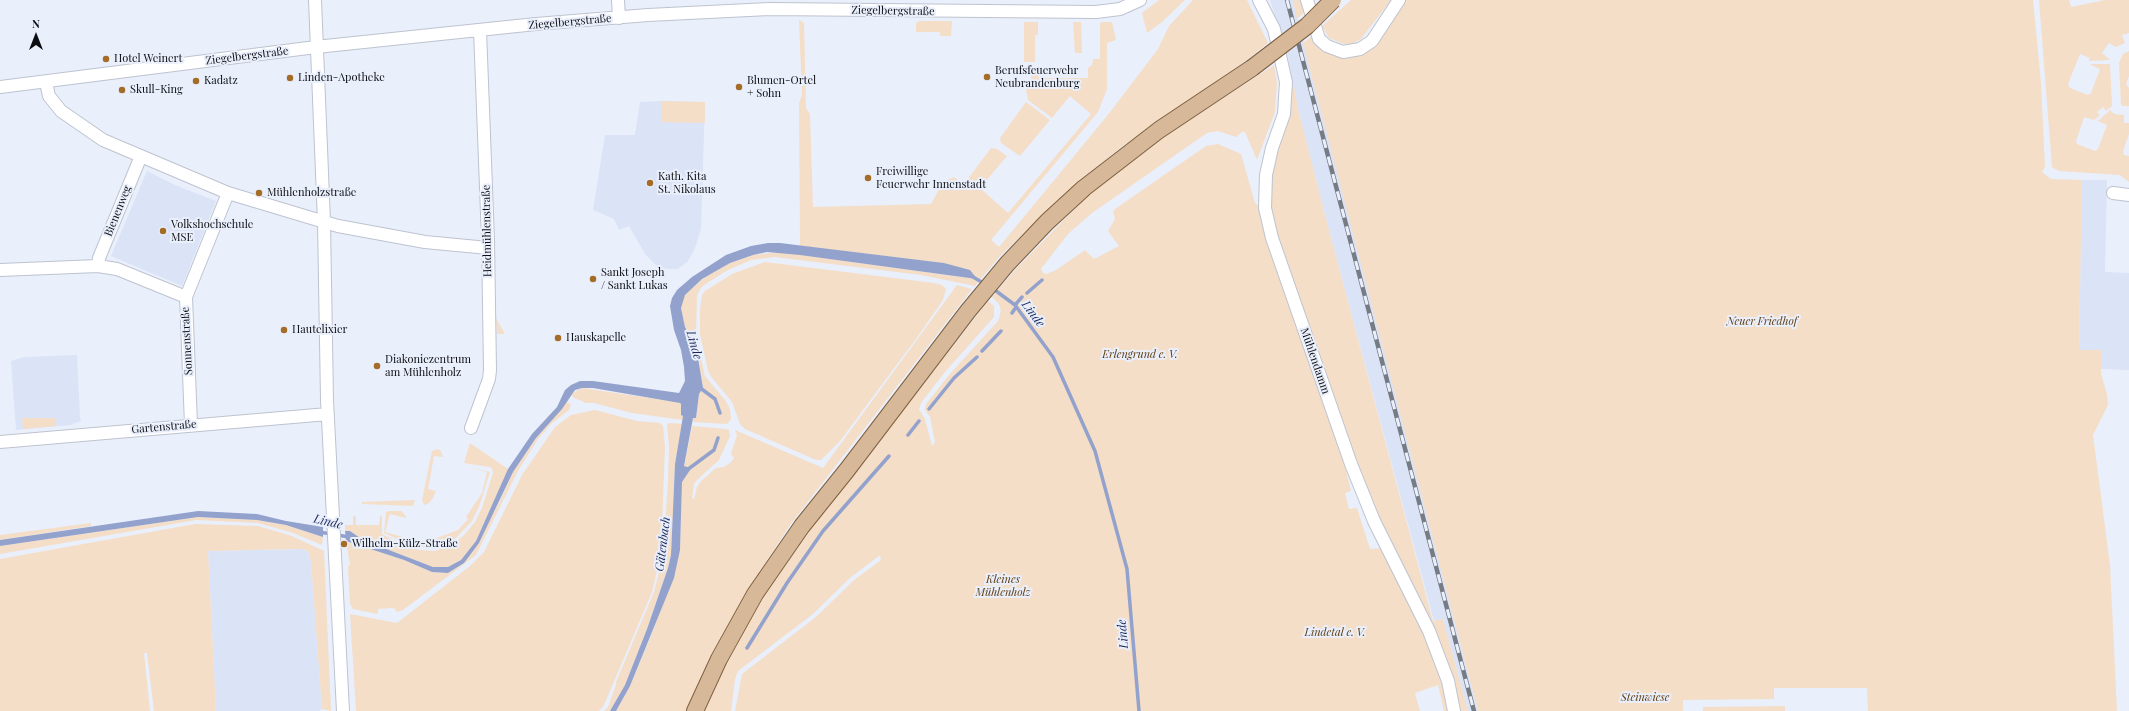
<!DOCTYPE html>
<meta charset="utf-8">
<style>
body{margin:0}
#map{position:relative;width:2129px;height:711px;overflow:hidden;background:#eaeffc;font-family:"Playfair Display",serif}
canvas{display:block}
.north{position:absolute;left:16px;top:16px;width:40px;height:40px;-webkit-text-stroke:3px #eaeffc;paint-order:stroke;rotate:0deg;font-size:11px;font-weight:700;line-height:16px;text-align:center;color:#0c0e12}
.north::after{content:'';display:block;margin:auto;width:14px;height:18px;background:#0c0e12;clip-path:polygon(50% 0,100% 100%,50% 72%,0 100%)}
</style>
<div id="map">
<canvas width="2129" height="711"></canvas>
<div class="north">N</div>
</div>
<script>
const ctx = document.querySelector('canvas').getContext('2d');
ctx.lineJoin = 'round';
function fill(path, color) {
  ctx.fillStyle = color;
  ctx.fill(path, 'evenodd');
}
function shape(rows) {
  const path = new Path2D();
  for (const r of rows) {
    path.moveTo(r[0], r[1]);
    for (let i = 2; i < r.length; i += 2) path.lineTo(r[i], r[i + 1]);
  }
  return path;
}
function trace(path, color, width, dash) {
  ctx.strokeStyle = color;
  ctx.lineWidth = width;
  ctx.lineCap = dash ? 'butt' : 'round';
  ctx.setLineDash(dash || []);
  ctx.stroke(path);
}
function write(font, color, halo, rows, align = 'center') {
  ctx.font = font + ' "Playfair Display",serif';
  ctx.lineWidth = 4;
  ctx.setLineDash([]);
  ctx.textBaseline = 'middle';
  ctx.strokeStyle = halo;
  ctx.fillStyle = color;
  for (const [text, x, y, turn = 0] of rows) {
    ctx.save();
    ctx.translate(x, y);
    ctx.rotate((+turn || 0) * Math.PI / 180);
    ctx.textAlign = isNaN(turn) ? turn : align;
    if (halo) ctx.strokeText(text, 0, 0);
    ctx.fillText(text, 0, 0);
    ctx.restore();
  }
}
const built = shape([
 [1270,0,1293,0,1478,711,1468,711,1443,619,1434,621,1331,238,1298,109,1288,57],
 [661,101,705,102,701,229,695,248,688,261,678,269,667,269,657,266,645,254,629,226,619,230,614,219,593,210,605,135,635,135,640,102],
 [147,171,175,185,216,201,182,286,111,256],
 [2082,180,2107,180,2105,272,2129,273,2129,370,2101,369,2102,350,2079,350],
 [77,355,80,417,81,421,70,425,16,430,11,361,24,357],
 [304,549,309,553,311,562,322,709,320,711,216,711,208,551]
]);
const green = shape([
 [1159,0,1185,0,1162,22,1147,33,1142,13],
 [1193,0,1247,0,1268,43,1247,60,1120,148,1078,182,999,257,975,286,921,275,774,257,751,260,728,270,707,283,701,288,697,295,696,336,705,376,725,400,730,409,731,419,727,424,693,422,693,418,696,418,699,394,703,388,696,346,685,327,681,308,681,301,685,295,702,279,730,263,753,255,780,252,977,279,944,263,800,246,799,103,802,95,799,20,804,23,806,108,810,114,813,207,931,204,943,182,954,177,964,184,991,148,997,149,1007,156,980,188,1008,213,1091,114,1070,96,1052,118,1028,100,1026,90,1031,81,1031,75,1038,75,1039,78,1088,78,1088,68,1092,65,1093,59,1100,59,1100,24,1101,22,1112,22,1116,40,1107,43,1107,89,1098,112,991,240,999,247,1107,116,1158,49,1169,26],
 [1293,0,1302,0,1305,12,1297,19],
 [1351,0,1391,0,1361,39,1352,44,1344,44,1329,38,1322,26],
 [1405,0,2033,0,2041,83,2045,167,2042,172,2051,179,2082,180,2079,350,2102,350,2101,374,2107,394,2108,405,2093,435,2110,565,2117,711,1868,711,1867,688,1774,688,1774,699,1683,700,1683,711,1478,711,1303,43,1312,36,1318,46,1331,54,1344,57,1361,54,1375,45,1383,35],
 [2039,0,2069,0,2071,7,2105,0,2129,0,2129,33,2122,35,2125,43,2116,47,2109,43,2102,53,2110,60,2089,61,2090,58,2080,54,2068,84,2070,88,2088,95,2091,93,2100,69,2091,65,2091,64,2110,64,2112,106,2106,111,2103,107,2097,112,2100,115,2094,120,2084,117,2076,141,2077,144,2095,151,2098,149,2107,125,2098,121,2110,110,2114,114,2124,115,2124,123,2129,123,2129,134,2123,151,2124,155,2129,156,2129,182,2120,175,2059,171,2052,167],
 [919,21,952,21,951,36,940,36,940,32,916,32,916,23],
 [1024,22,1038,22,1038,35,1035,35,1035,62,1024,62],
 [1073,22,1081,22,1082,53,1075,53],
 [2129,51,2129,76,2126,84,2129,88,2129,106,2122,106,2121,104,2119,63,2123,54],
 [1274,65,1277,82,1275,112,1257,160,1245,132,1242,132,1236,137,1218,131,1207,133,1092,213,1068,234,1041,269,1043,273,1047,274,1056,270,1085,250,1094,259,1119,246,1108,231,1115,219,1113,212,1115,209,1206,146,1218,144,1241,154,1255,203,1261,208,1267,239,1285,295,1343,458,1351,491,1345,493,1349,509,1357,508,1370,549,1382,548,1424,632,1443,683,1449,711,1444,711,1438,685,1415,693,1420,711,735,711,742,674,816,617,854,580,881,560,880,555,851,577,813,614,738,671,735,679,731,711,702,711,725,660,761,598,808,532,988,301,994,306,994,317,945,372,921,403,919,409,925,419,932,446,935,442,930,417,925,410,926,404,949,375,998,321,1001,311,999,304,992,297,1015,270,1090,193,1131,160,1165,136],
 [1293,80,1298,109,1331,238,1433,621,1443,619,1468,711,1459,711,1356,462,1278,236,1270,206,1270,186,1277,150,1290,116],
 [661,101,705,102,705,123,662,122],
 [1026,102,1050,120,1020,156,1001,143,1000,138],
 [765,262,934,283,942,285,946,289,943,300,918,336,840,441,821,460,816,460,745,429,740,424,732,402,712,378,708,371,700,334,700,309,702,295,705,291,732,274],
 [957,285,972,289,790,525,748,590,712,654,687,711,616,711,630,686,653,631,680,550,682,482,686,473,684,467,692,426,726,429,729,430,730,436,719,460,697,480,694,484,692,498,694,499,697,487,701,481,716,468,724,467,730,463,734,458,731,454,737,435,735,430,823,468],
 [496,318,505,334,497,334],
 [582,388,677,402,681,404,681,415,683,416,683,420,632,413,594,403,586,403,574,398,571,394],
 [567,402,571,404,569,410,551,424,538,439,518,471,476,555,403,610,397,612,394,608,378,609,378,614,353,609,350,604,348,566,350,565,346,541,404,560,432,572,448,573,464,563,498,505,513,472,536,438],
 [595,410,637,421,660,423,663,426,665,447,661,554,652,592,604,705,599,711,356,711,350,614,397,623,470,566,484,552,522,475,555,427,571,415],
 [22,418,56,418,56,426,23,429],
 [669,423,682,424,675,464,671,555,668,568,647,629,625,685,610,711,604,711,608,707,616,685,616,682,654,592,663,556,668,481,669,446,667,425],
 [470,443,508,469,476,541,461,560,448,567,433,567,363,540,350,531,345,531,345,525,353,525,353,516,356,516,356,525,379,525,380,516,382,516,382,534,407,547,420,550,435,551,455,543,465,534,475,522,482,508,493,473,492,468,489,467,464,463],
 [438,449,441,451,443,457,434,456,428,489,436,491,433,498,429,503,424,505,422,500,432,451],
 [464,466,490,472,479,507,472,521,453,541,443,546,427,548,408,544,384,533,386,512,389,511,401,511,406,516,406,518,390,514,385,532,403,537,403,540,429,541,458,530,468,519,466,517,482,493,487,472],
 [415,500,413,506,362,504,362,502],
 [198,517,257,520,286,525,323,537,322,545,293,533,258,523,196,520,0,554,0,546],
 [91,523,91,526,0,540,0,535],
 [195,524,258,526,292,536,324,551,331,711,322,709,311,562,309,553,304,549,294,549,208,551,216,711,154,711,147,653,144,653,150,711,0,711,0,559],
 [1785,706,1785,711,1703,711,1703,707]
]);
const water = shape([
 [768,243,780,243,944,263,970,270,977,279,800,255,767,252,753,255,730,263,702,279,685,295,681,308,685,327,696,346,703,388,699,394,696,418,693,418,684,466,690,468,690,470,682,482,680,550,674,578,630,686,616,711,610,711,625,685,647,629,668,568,671,555,675,464,683,416,681,415,681,404,680,403,593,388,582,388,575,390,562,409,536,438,513,472,479,543,464,563,448,573,432,572,404,560,346,541,345,531,350,531,363,540,433,567,448,567,461,560,476,541,508,469,532,434,557,407,565,390,571,385,580,381,593,381,679,393,685,381,684,367,681,350,674,330,670,306,672,298,677,290,692,277,726,255,751,246],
 [198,511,257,514,286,521,323,527,323,537,286,525,257,520,198,517,0,546,0,540]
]);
const stream = shape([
 [973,277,985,284],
 [992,288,1015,305,1053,357,1095,451,1127,569,1139,711],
 [1027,293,1042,280],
 [1015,305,1022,297],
 [1012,313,1016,307],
 [982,351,1001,331],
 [699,387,715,399,720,413],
 [929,409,954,378,977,357],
 [908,435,919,421],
 [687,470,714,450,718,438],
 [319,532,349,537],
 [747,648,787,583,823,531,889,456]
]);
const minor = shape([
 [315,0,324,222,327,400,343,711],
 [618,0,619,18],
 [1259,0,1274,29,1286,82,1284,114,1272,148,1266,175,1265,208,1272,238,1351,464,1374,521,1429,631,1448,681,1454,711],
 [1307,0,1319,39,1327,46,1343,52,1360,49,1372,41,1399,0],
 [46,82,49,96,61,111,103,140,228,193,338,226,425,242,488,248],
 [0,87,316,47,536,24,648,15,769,9,1096,12,1120,9,1140,0],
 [2113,193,2129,195],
 [98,266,117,269,186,297],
 [0,270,98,266,99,258,141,156],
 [191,425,186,297,228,193],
 [471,428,489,379,490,370,488,240,480,30],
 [0,442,328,414]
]);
const major = shape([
 [695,711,719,659,755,594,802,526,847,470,968,311,1007,264,1047,222,1084,188,1159,130,1252,68]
]);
const rail = shape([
 [1287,0,1474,711]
]);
const majorBridge = shape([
 [1252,68,1307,26,1333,0]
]);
const markers = [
 [106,59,4,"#a36c27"],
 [987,77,4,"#a36c27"],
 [290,78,4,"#a36c27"],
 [196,81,4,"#a36c27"],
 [739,87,4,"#a36c27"],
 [122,90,4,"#a36c27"],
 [868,178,4,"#a36c27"],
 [650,183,4,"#a36c27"],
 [259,193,4,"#a36c27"],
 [163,231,4,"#a36c27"],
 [593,279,4,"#a36c27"],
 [284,330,4,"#a36c27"],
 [558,338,4,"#a36c27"],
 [377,366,4,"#a36c27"],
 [344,544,4,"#a36c27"]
];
const streetNames = [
 ["Ziegelbergstraße",893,11,1],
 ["Ziegelbergstraße",570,22,-5],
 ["Ziegelbergstraße",247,56,-7],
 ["Bienenweg",118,211,-68],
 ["Heidmühlenstraße",487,231,-91],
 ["Sonnenstraße",187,341,-93],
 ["Mühlendamm",1315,361,71],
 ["Gartenstraße",164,427,-5]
];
const poiNames = [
 ["Hotel Weinert",114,59],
 ["Berufsfeuerwehr",995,71],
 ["Neubrandenburg",995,84],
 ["Linden-Apotheke",298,78],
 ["Kadatz",204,81],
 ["Blumen-Ortel",747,81],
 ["+ Sohn",747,94],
 ["Skull-King",130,90],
 ["Freiwillige",876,172],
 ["Feuerwehr Innenstadt",876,185],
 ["Kath. Kita",658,177],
 ["St. Nikolaus",658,190],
 ["Mühlenholzstraße",267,193],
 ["Volkshochschule",171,225],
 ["MSE",171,238],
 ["Sankt Joseph",601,273],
 ["/ Sankt Lukas",601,286],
 ["Hautelixier",292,330],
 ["Hauskapelle",566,338],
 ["Diakoniezentrum",385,360],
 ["am Mühlenholz",385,373],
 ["Wilhelm-Külz-Straße",352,544]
];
const parkNames = [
 ["Neuer Friedhof",1762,322],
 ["Erlengrund e. V.",1140,355],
 ["Kleines",1003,580],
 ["Mühlenholz",1003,593],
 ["Lindetal e. V.",1335,633],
 ["Steinwiese",1645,698]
];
const waterNames = [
 ["Linde",1033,314,53],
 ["Linde",694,345,74],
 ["Linde",328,522,13],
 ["Gätenbach",663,544,-83],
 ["Linde",1123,634,-95]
];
fill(built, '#dbe3f6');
fill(green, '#f4dec7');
fill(water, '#92a2cc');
trace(stream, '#92a2cc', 3.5);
trace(minor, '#bec3d0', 14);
trace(major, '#7e5f3e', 18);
trace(minor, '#fff', 12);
trace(major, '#d7b999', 16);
trace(rail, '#777b83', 4.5);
trace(rail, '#eaeffc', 3, [9]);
trace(majorBridge, '#7e5f3e', 18, []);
trace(majorBridge, '#d7b999', 16);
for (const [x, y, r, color] of markers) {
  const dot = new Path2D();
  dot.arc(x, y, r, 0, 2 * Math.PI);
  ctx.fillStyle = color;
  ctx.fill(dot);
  trace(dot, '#eaeffc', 1.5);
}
write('11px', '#0c0e12', '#eaeffc', streetNames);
write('11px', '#0c0e12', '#eaeffc', poiNames, 'left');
write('italic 11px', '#5f3c0f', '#eaeffc', parkNames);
write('italic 12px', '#192659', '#eaeffc', waterNames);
</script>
